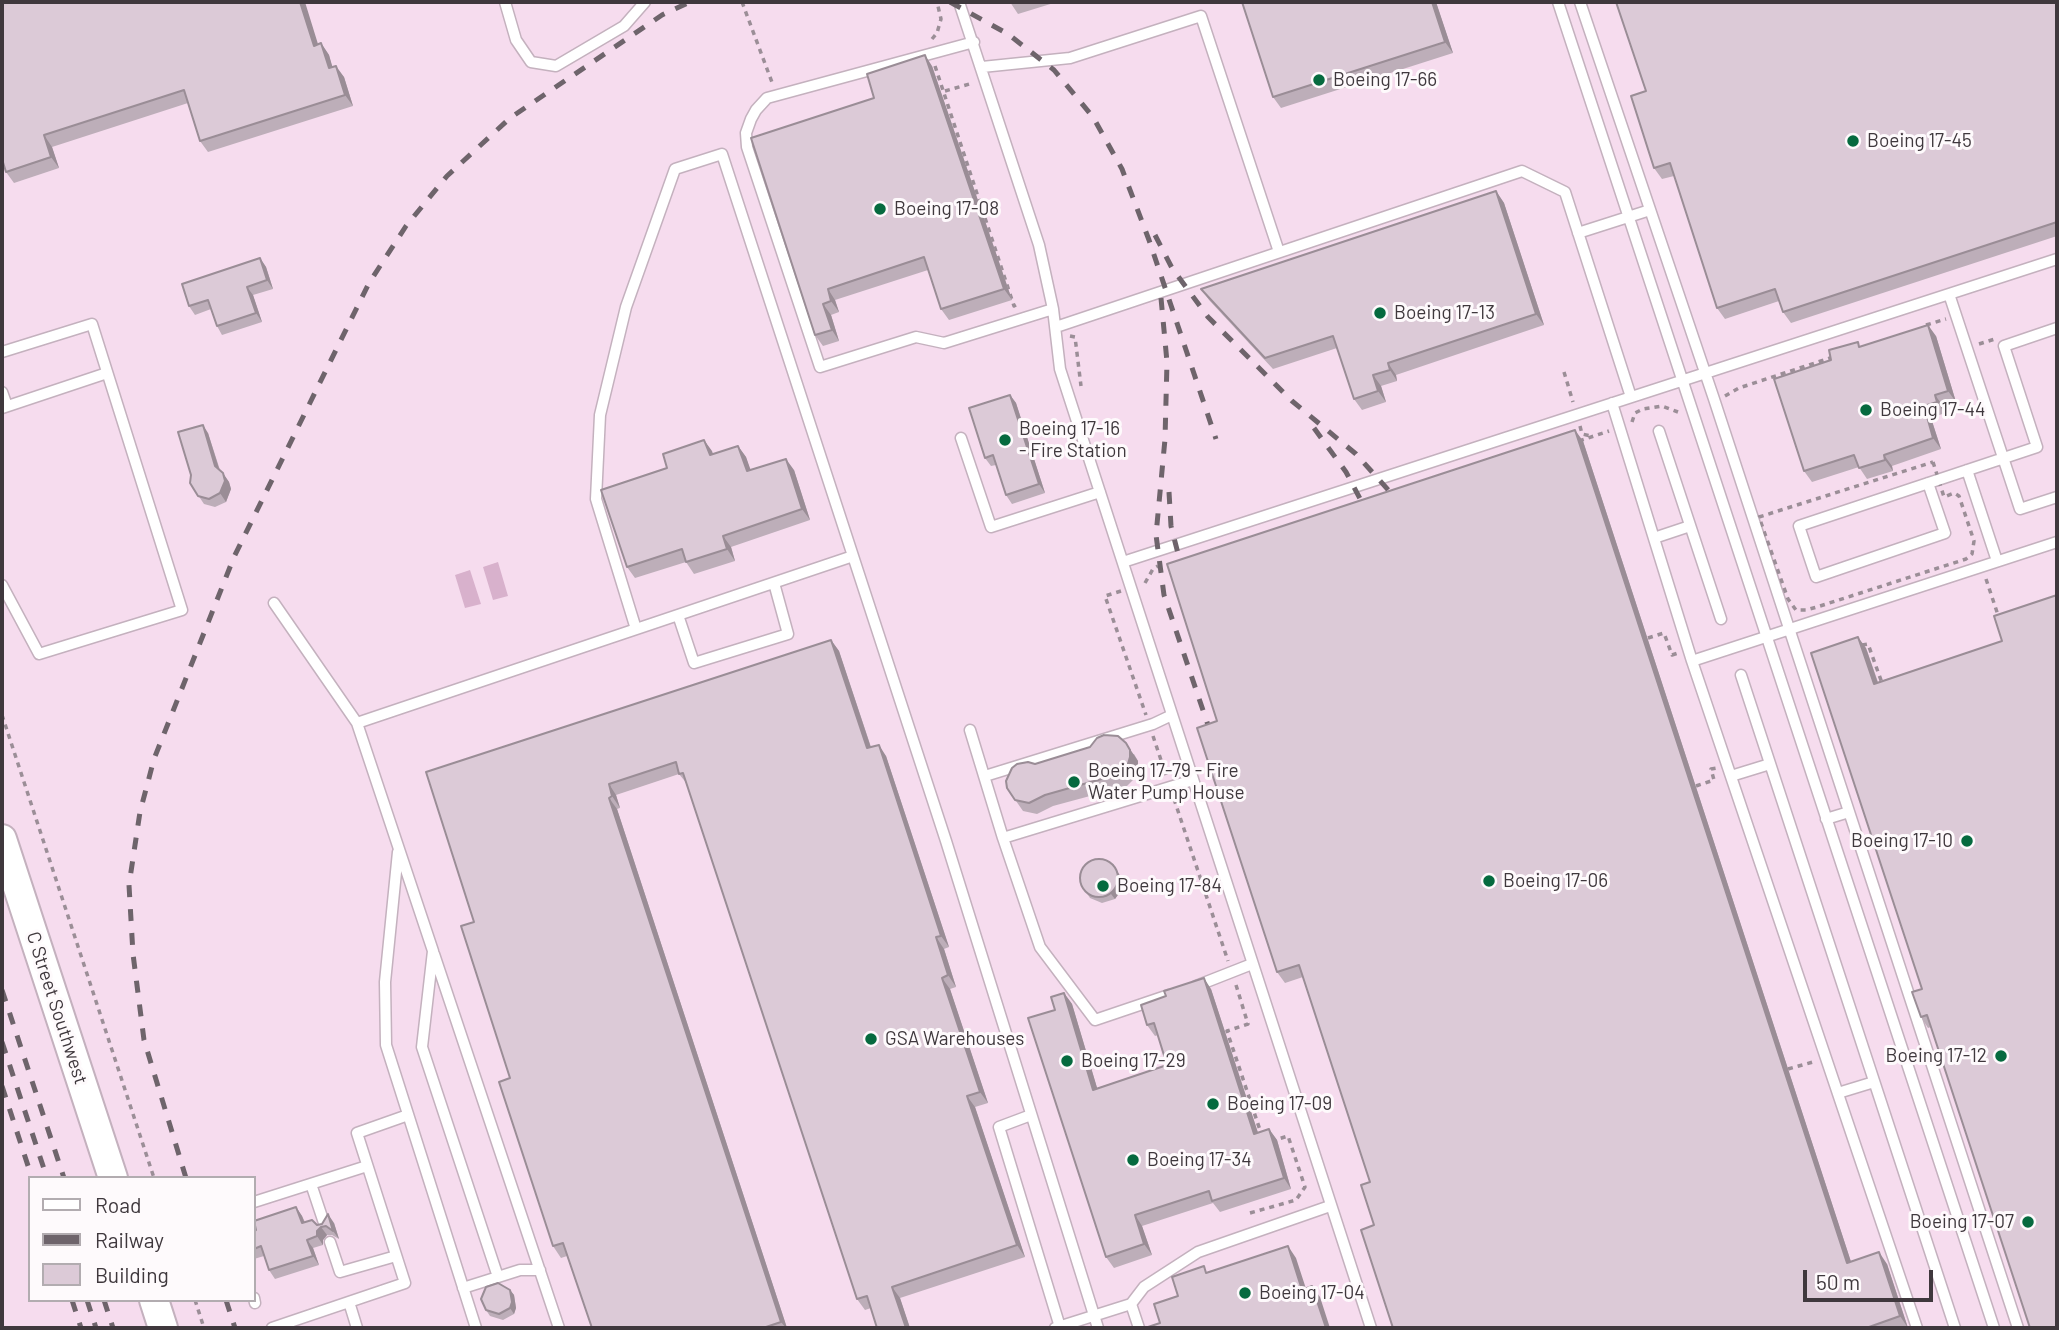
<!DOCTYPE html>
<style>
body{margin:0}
#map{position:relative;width:2059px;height:1330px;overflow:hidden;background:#fbe8f5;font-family:Barlow,sans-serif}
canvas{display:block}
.frame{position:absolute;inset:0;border:4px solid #3f383d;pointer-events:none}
.legend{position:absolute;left:28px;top:1176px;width:228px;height:126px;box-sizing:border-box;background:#fefafc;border:2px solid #b2acb0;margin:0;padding:9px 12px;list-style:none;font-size:21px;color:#3f383d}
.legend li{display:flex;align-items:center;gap:14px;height:35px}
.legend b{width:35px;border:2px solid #b2acb0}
.scale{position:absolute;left:1803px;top:1270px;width:130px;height:32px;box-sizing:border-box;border:4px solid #3f383d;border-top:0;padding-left:9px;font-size:21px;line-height:24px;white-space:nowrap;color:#3f383d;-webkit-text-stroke:5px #fefafc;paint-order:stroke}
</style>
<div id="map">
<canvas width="2059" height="1330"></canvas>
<div class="frame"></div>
<ul class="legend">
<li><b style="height:9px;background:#fff"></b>Road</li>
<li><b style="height:9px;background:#6e646b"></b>Railway</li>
<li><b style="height:19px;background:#dccad7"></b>Building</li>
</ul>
<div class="scale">50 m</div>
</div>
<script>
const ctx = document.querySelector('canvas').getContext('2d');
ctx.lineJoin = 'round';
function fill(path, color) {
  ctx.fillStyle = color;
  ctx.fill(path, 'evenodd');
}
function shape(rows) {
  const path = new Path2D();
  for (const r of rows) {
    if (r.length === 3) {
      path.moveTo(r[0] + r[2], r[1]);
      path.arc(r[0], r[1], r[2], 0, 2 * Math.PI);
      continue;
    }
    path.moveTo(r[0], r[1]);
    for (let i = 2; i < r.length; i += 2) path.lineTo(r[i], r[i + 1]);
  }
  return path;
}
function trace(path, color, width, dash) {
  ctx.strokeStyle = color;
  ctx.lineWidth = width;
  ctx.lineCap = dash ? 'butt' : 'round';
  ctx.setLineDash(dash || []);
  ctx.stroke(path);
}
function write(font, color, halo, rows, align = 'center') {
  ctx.font = font + ' Barlow,sans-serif';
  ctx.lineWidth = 6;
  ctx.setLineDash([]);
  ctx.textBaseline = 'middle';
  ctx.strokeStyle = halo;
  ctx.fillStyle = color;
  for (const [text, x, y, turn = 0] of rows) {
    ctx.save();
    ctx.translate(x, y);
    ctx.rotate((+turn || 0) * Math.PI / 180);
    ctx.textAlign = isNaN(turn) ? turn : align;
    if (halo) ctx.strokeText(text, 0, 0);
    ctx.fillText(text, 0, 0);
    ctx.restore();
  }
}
const built = shape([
 [2,2,2057,2,2057,1328,2,1328],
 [30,1178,254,1178,254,1300,30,1300]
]);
const green = shape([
 [498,562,508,596,493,600,483,567],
 [470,570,481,604,465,608,455,575]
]);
const path = shape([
 [742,2,773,85],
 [932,39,937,33,941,19,937,2],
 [935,66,1014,306,1016,305],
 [945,91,973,83],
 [1926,325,1946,319],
 [1070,336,1075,337,1081,386],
 [1979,344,1995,339],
 [1564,372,1573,402],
 [1725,396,1739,388,1833,357],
 [1632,422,1635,413,1643,409,1662,406,1678,412],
 [1580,426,1582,434,1591,436],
 [1579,441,1609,431],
 [1933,462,1944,497,1954,493,1959,496,1974,541,1972,554,1966,559,1817,607,1806,610,1796,610,1788,599,1759,517,1933,462],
 [1986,579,1999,618],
 [1145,583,1153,569,1158,566],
 [1121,591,1105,596,1146,715],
 [1648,638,1664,633,1672,655,1678,653],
 [1862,645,1868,644,1882,683],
 [2,715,154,1178],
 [1153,736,1166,775],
 [1696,786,1714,780,1711,769,1717,768],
 [1174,799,1228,961],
 [1236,985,1248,1024,1227,1031,1262,1136],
 [1788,1069,1813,1062],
 [1250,1213,1296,1200,1305,1187,1288,1136,1275,1140],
 [195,1300,204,1328]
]);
const lane = shape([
 [505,2,516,40,531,62,556,66,624,26,645,2],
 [959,2,1039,245,1053,309,1060,369,1371,1328],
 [1558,2,1994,1328],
 [1580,2,1714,399,2018,1328],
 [974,42,767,98,756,110,751,119,746,133,747,147,820,367,916,337,944,343,1053,309],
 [982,67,1070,58,1201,16,1279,252],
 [1578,233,1650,210],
 [1949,294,2020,509,2057,497],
 [1056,327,1522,171,1565,192,1631,397],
 [2,352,92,324,182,610,39,654,2,585],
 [2,392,7,406],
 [1612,403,1692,661,1917,1328],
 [2,408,107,373],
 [1659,431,1721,619],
 [961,438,991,527,1100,492],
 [1967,470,1997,561],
 [1928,483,1945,533,1816,577,1799,526,2037,447,2004,346,2057,328],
 [1654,538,1690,526],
 [1123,562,2057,259],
 [774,583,788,634,694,663,678,615,853,556,946,841,1098,1328],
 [274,603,357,723],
 [636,629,596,499,600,415,626,307,675,169,722,154,853,556],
 [1692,661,2057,542],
 [1741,675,1955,1328],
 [970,730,1003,838],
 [985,776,1153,724,1172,715],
 [1731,776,1770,764],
 [1826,819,1849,812],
 [398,852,385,982,386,1045,476,1328],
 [434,954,559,1328],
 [1196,986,1252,964],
 [1169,995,1095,1020,1040,947,1003,838,1193,780],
 [1838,1093,1874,1082],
 [1031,1115,999,1127,1060,1327],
 [311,1184,325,1226],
 [254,1202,367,1166],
 [330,1242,340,1272,396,1256],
 [540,1270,520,1270,498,1277,422,1047,433,951,357,723,678,615],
 [463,1288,498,1277],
 [254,1298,255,1303],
 [349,1302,357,1328],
 [272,1328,405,1283,357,1133,408,1115],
 [1055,1328,1131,1304],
 [1139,1328,1131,1304,1144,1287,1198,1252,1330,1206]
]);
const secondary = shape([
 [2,839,113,1178],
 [154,1300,163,1328]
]);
const rail = shape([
 [950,2,1008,34,1054,70,1093,117,1122,169,1149,240,1216,439],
 [1155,235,1172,268,1208,317,1292,401,1356,454,1399,502],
 [1161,298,1167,362,1165,439,1156,535,1164,595,1209,728],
 [1314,428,1346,472,1367,512],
 [1169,492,1171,526,1183,573],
 [2,990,64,1178],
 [2,1042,47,1178],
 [2,1086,32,1178],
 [186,1178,144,1040,133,954,129,885,140,812,154,759,234,557,369,283,406,226,447,176,510,118,662,15,690,2],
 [72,1300,81,1328],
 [87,1300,96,1328],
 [104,1300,113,1328],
 [226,1300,235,1328]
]);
const wall = shape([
 [2,2,318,44,321,43,329,55,332,67,344,77,353,106,208,152,200,141,188,103,52,147,59,168,14,183,6,172,3,164,2,164],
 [1010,2,1057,2,1018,14],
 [1436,2,1453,53,1281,108,1273,97],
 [2057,2,2057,236,1791,323,1783,312,1779,301,1725,319,1717,308,1674,176,1662,179,1654,168,1646,91],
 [932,66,1012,300,949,320,941,309,928,270,835,300,839,312,831,315,839,341,823,346,815,335,874,98],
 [1496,191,1504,203,1544,325,1396,375,1397,381,1381,386,1386,402,1362,410,1354,399,1337,348,1273,369,1209,300,1201,289],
 [260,258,266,267,273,289,253,295,262,322,222,335,217,326,211,309,195,315,189,306],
 [1936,336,1956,402,1943,406,1945,413,1931,418,1941,449,1892,466,1893,471,1867,479,1859,467,1812,482,1804,471,1831,360,1861,346],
 [1010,395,1016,403,1045,493,1012,504,1006,495,996,465,991,466,985,458],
 [208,433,220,470,229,482,231,489,226,502,215,507,204,504,190,483,191,475],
 [704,440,713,454,738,446,746,457,750,470,794,470,810,520,731,547,735,561,694,574,686,562,635,578,627,567,667,468],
 [1583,441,1851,1262,1887,1264,1908,1328,1393,1328,1374,1225,1370,1182,1303,977,1285,983,1277,972,1217,721],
 [2057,595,1931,1027,1928,1028,1921,1017,1922,989,1866,648,1878,682,2002,641],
 [831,640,839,651,871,747,886,756,949,947,944,949,956,987,950,989,988,1103,975,1107,1025,1257,900,1298,910,1328,877,1328,871,1308,865,1310,857,1299,688,785,679,774,616,795,620,808,617,809,787,1328,592,1328,567,1256,561,1258,553,1246,510,1078,474,922,426,772],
 [1134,754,1138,761,1138,768,1135,778,1127,786,1053,806,1037,814,1023,811,1007,788,1035,764],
 [1122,879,1122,889,1115,899,1102,903,1090,898,1081,884],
 [1211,989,1258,1133,1269,1129,1277,1140,1291,1189,1220,1212,1213,1203,1142,1226,1152,1255,1114,1268,1106,1257,1055,1010,1064,993,1072,1004,1097,1088,1167,1065,1158,1035,1155,1036,1147,1025],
 [296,1207,302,1216,305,1222,317,1225,334,1223,339,1239,332,1235,327,1235,323,1240,323,1245,313,1248,319,1265,275,1279,269,1270,264,1256,254,1259,254,1231],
 [510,1290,514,1295,516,1308,514,1314,503,1320,490,1316,486,1310]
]);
const shadedWall = shape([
 [300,2,305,2,322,57,314,46],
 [1432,2,1436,2,1453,53,1445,42],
 [321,43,329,55,336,79,329,68],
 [925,55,932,66,1012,300,1004,289],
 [336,66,344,77,353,106,345,95],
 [44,135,52,147,59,168,51,157],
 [1496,191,1504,203,1544,325,1536,314],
 [260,258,266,267,273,289,267,280],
 [247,287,253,295,262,322,256,313],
 [828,289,835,300,839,312,831,301],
 [823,304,831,315,839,341,832,330],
 [1928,325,1936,336,1956,402,1948,391],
 [1388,363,1396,375,1397,381,1390,370],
 [1373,375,1381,386,1386,402,1378,391],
 [1010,395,1016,403,1045,493,1039,484],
 [1935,395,1943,406,1945,413,1937,402],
 [1924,406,1931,418,1941,449,1933,438],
 [203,425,208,433,221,475,215,466],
 [1575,430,1583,441,1855,1274,1847,1263],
 [704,440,712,451,717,466,710,455],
 [738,446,746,457,755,482,747,471],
 [1884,455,1892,466,1893,471,1885,460],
 [786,459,794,470,810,520,802,509],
 [223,473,229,482,231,489,226,502,220,493],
 [723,536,731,547,735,561,727,549],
 [1858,637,1866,648,1882,695,1874,684],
 [831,640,839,651,875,760,867,748],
 [1126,743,1138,761,1138,768,1135,778,1127,767],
 [879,745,886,756,949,947,941,936],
 [609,784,616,795,620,808,612,796],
 [609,798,617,809,787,1328,786,1328,781,1322],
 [1113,864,1122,879,1122,889,1115,899,1111,894],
 [936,937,944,949,956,987,948,975],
 [942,978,950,989,988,1103,980,1092],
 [1204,978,1211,989,1262,1145,1254,1134],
 [1064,993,1072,1004,1101,1101,1093,1090],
 [967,1096,975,1107,1025,1257,1017,1245],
 [1269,1129,1277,1140,1291,1189,1284,1178],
 [296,1207,302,1216,308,1232,302,1223],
 [328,1214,334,1223,339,1239,333,1231],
 [1135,1215,1142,1226,1152,1255,1144,1244],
 [321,1227,327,1235,323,1240,323,1245,317,1236,317,1231],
 [307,1240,313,1248,319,1265,313,1256],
 [1288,1246,1296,1258,1310,1301,1302,1290],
 [1879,1252,1887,1264,1908,1328,1900,1316],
 [1312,1286,1320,1297,1330,1328,1326,1328],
 [892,1287,900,1298,910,1328,906,1328],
 [510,1290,514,1295,516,1308,514,1314,510,1308]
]);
const building = shape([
 [2,2,300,2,314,46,321,43,329,68,336,66,345,95,200,141,184,90,44,135,51,157,6,172,2,159,2,2],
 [1242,2,1432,2,1445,42,1273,97,1242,2],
 [1616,2,2057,2,2057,222,1783,312,1775,289,1717,308,1670,163,1654,168,1631,96,1646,91,1616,2],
 [925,55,1004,289,941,309,924,257,828,289,831,301,823,304,832,330,815,335,751,138,874,98,867,74,925,55],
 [1496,191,1536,314,1388,363,1390,370,1373,375,1378,391,1354,399,1333,336,1265,358,1201,289,1496,191],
 [260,258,267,280,247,287,256,313,217,326,208,300,189,306,182,284,260,258],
 [1928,325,1948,391,1935,395,1937,402,1924,406,1933,438,1884,455,1885,460,1859,468,1854,455,1804,471,1774,379,1831,360,1829,350,1858,342,1859,347,1928,325],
 [1010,395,1039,484,1006,495,993,455,985,458,969,408,1010,395],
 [203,425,215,466,223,473,225,481,220,493,209,499,198,496,190,483,191,475,178,432,203,425],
 [1575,430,1847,1263,1879,1252,1900,1316,1869,1327,1870,1328,1393,1328,1361,1230,1374,1225,1361,1185,1370,1182,1299,965,1277,972,1197,728,1217,721,1167,564,1575,430],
 [704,440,710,455,738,446,747,471,786,459,802,509,723,536,727,549,686,562,682,549,627,567,601,490,667,468,663,454,704,440],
 [2057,595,2057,1328,2030,1328,1927,1015,1921,1017,1912,992,1922,989,1811,653,1858,637,1874,684,2002,641,1994,616,2057,595],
 [831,640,867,748,879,745,941,936,936,937,948,975,942,978,980,1092,967,1096,1017,1245,892,1287,906,1328,877,1328,867,1296,857,1299,683,773,679,774,676,762,609,784,612,796,609,798,781,1322,766,1327,767,1328,592,1328,563,1243,553,1246,499,1082,510,1078,461,926,474,922,426,772,831,640],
 [1104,735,1118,736,1126,743,1130,750,1130,757,1127,767,1119,774,1045,795,1029,803,1015,800,1007,788,1006,781,1012,768,1017,764,1028,762,1035,764,1090,747,1097,738,1104,735],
 [1099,878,19],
 [1204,978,1254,1134,1269,1129,1284,1178,1212,1201,1209,1191,1135,1215,1144,1244,1106,1257,1028,1018,1055,1010,1051,997,1064,993,1093,1090,1167,1065,1154,1023,1147,1025,1141,1005,1166,996,1164,991,1204,978],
 [296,1207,302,1223,312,1220,317,1225,322,1224,328,1214,333,1231,326,1226,321,1227,317,1231,317,1236,307,1240,313,1256,269,1270,261,1246,254,1249,254,1231,256,1230,254,1221,296,1207],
 [1288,1246,1302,1290,1312,1286,1326,1328,1148,1328,1148,1327,1160,1323,1154,1304,1178,1296,1172,1277,1204,1266,1206,1273,1288,1246],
 [498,1283,510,1290,512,1302,510,1308,499,1314,486,1310,481,1299,486,1287,498,1283]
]);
const markers = [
 [1319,80,7,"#066a3f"],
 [1853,141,7,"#066a3f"],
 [880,209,7,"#066a3f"],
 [1380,313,7,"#066a3f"],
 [1866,410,7,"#066a3f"],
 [1005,440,7,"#066a3f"],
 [1074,782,7,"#066a3f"],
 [1967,841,7,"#066a3f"],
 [1489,881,7,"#066a3f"],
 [1103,886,7,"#066a3f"],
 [871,1039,7,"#066a3f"],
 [2001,1056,7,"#066a3f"],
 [1067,1061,7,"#066a3f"],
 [1213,1104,7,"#066a3f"],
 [1133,1160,7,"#066a3f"],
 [2028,1222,7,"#066a3f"],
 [1245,1293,7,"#066a3f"]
];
const poiNames = [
 ["Boeing 17-66",1333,80],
 ["Boeing 17-45",1867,141],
 ["Boeing 17-08",894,209],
 ["Boeing 17-13",1394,313],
 ["Boeing 17-44",1880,410],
 ["Boeing 17-16",1019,429],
 ["- Fire Station",1019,451],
 ["Boeing 17-79 - Fire",1088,771],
 ["Water Pump House",1088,793],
 ["Boeing 17-10",1953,841,"right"],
 ["Boeing 17-06",1503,881],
 ["Boeing 17-84",1117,886],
 ["GSA Warehouses",885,1039],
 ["Boeing 17-12",1987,1056,"right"],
 ["Boeing 17-29",1081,1061],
 ["Boeing 17-09",1227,1104],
 ["Boeing 17-34",1147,1160],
 ["Boeing 17-07",2014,1222,"right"],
 ["Boeing 17-04",1259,1293]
];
const streetNames = [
 ["C Street Southwest",57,1008,72]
];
fill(built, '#f6dcee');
fill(green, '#d8b1cc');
trace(lane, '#c4b1be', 13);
trace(secondary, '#c4b1be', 32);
trace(path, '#9b8e97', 3.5, [5, 5]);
trace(lane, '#fff', 10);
trace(secondary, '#fff', 28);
trace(rail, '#6e646b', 5, [12, 12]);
fill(wall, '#bdaeb9');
fill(shadedWall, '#9a8d96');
fill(building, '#dccad7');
trace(building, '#9a8d96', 2);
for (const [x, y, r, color] of markers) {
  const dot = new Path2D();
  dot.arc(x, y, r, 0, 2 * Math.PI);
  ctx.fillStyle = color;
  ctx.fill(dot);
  trace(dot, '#fefafc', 2.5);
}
write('19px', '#3f383d', '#fefafc', poiNames, 'left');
write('19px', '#3f383d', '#fefafc', streetNames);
</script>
